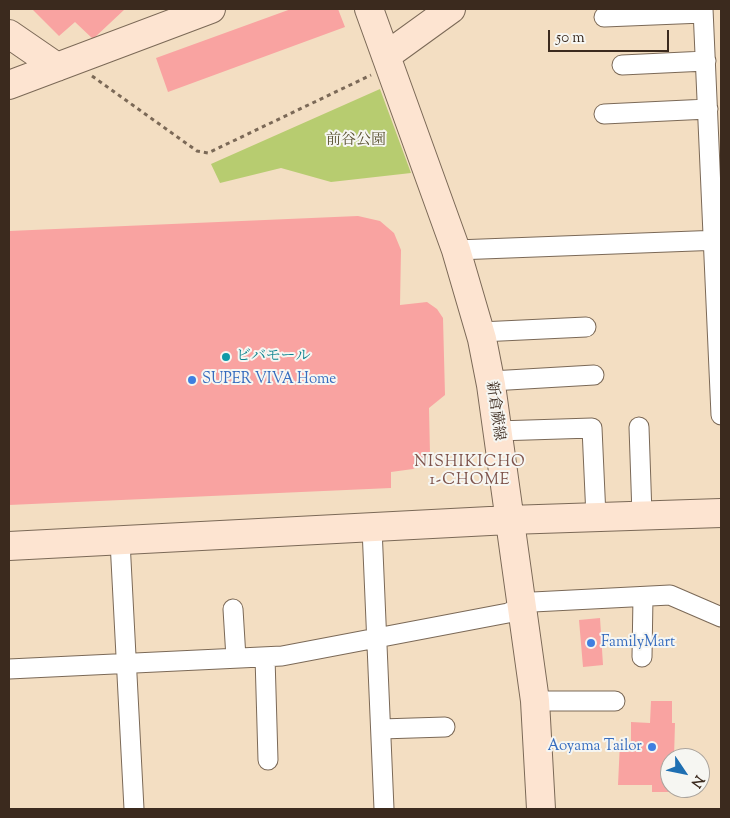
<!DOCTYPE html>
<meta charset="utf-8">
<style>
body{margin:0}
#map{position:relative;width:730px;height:818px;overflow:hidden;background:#f3dec2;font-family:"Sorts Mill Goudy",serif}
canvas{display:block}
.frame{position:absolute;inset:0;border:10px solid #3b2a1e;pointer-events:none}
.north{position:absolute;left:660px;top:748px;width:50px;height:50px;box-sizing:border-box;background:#f6f6f2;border:1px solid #aba49d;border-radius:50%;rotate:124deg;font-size:14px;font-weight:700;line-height:20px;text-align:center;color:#3b2a1e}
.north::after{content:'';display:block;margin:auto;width:18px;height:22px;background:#1f6fb2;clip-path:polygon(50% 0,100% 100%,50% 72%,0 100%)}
.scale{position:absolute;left:548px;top:30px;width:121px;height:22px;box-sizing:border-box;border:2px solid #3b2a1e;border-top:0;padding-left:6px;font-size:15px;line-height:18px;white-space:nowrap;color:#3b2a1e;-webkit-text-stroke:4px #f6f6f2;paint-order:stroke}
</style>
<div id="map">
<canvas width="730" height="818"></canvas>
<div class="frame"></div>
<div class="north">N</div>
<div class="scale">50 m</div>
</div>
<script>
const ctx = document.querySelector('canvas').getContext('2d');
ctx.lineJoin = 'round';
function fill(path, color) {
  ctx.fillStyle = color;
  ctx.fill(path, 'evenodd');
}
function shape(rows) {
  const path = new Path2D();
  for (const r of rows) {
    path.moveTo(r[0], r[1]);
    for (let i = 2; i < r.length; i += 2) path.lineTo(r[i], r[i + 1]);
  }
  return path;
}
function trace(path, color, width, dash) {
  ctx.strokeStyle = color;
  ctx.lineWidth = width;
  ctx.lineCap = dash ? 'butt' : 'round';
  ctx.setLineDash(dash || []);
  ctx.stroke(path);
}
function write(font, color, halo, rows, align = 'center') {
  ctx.font = font + ' "Sorts Mill Goudy","Noto Serif JP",serif';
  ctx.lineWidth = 4;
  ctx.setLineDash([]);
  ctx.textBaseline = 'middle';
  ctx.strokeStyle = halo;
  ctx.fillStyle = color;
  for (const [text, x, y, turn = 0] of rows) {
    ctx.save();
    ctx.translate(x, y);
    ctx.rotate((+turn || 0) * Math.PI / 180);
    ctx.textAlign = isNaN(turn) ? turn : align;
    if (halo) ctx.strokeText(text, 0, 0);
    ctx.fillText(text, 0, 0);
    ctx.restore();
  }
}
const green = shape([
 [380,89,411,173,331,182,281,168,220,183,211,164]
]);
const building = shape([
 [32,9,125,9,93,39,75,22,59,36],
 [291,9,338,9,345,27,168,92,156,58],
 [358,216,380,221,394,233,401,250,400,305,427,302,437,309,443,318,445,395,429,408,430,454,424,463,413,469,391,472,391,488,9,505,9,231],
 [600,618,603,665,583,667,579,620],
 [651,701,672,701,672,723,675,723,674,758,670,758,670,788,677,788,677,792,652,792,652,785,618,785,620,742,631,742,631,722,650,723]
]);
const path = shape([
 [92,76,197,151,208,153,371,75]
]);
const street = shape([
 [703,9,721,415],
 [604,17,703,13],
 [622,65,706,61],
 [604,114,708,109],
 [456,250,721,240],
 [480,332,586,327],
 [491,381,594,375],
 [639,427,642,515],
 [497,431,592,428,596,517],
 [372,528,384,809],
 [120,541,134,809],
 [233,609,236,658],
 [265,657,268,760],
 [642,657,643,597],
 [9,669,282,656,508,613,533,602,670,595,721,617],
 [535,701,615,701],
 [381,729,445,727]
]);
const secondary = shape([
 [369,9,456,250,482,339,491,385,535,701,541,809],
 [9,34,57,67],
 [386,56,451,9],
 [9,85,211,9],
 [9,546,509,520,721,513]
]);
const markers = [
 [226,357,5,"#0f9aa8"],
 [192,380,5,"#3f7fe0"],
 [591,643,5,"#3f7fe0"],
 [652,747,5,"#3f7fe0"]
];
const parkNames = [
 ["前谷公園",356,141]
];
const cultureNames = [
 ["ビバモール",236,357]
];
const shopNames = [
 ["SUPER VIVA Home",202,380],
 ["FamilyMart",601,643],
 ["Aoyama Tailor",642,747,"right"]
];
const streetNames = [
 ["新倉蕨線",494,411,82]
];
const neighbourhoodNames = [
 ["NISHIKICHO",470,463],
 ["1-CHOME",470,481]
];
fill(green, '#b7cc70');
fill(building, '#f9a3a1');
trace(street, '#7b6957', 21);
trace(secondary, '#7b6957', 30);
trace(path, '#7b6957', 3, [4, 4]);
trace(street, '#fff', 19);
trace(secondary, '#fde4d1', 28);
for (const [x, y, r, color] of markers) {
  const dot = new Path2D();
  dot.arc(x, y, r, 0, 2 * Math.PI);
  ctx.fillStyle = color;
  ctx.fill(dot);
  trace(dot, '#f6f6f2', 2);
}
write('15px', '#5a5232', '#f6f6f2', parkNames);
write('15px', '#0d838f', '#f6f6f2', cultureNames, 'left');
write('15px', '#366cbe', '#f6f6f2', shopNames, 'left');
write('15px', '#3b2a1e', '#f6f6f2', streetNames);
ctx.letterSpacing = '1px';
write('16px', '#7e544c', '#f6f6f2', neighbourhoodNames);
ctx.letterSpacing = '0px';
</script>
